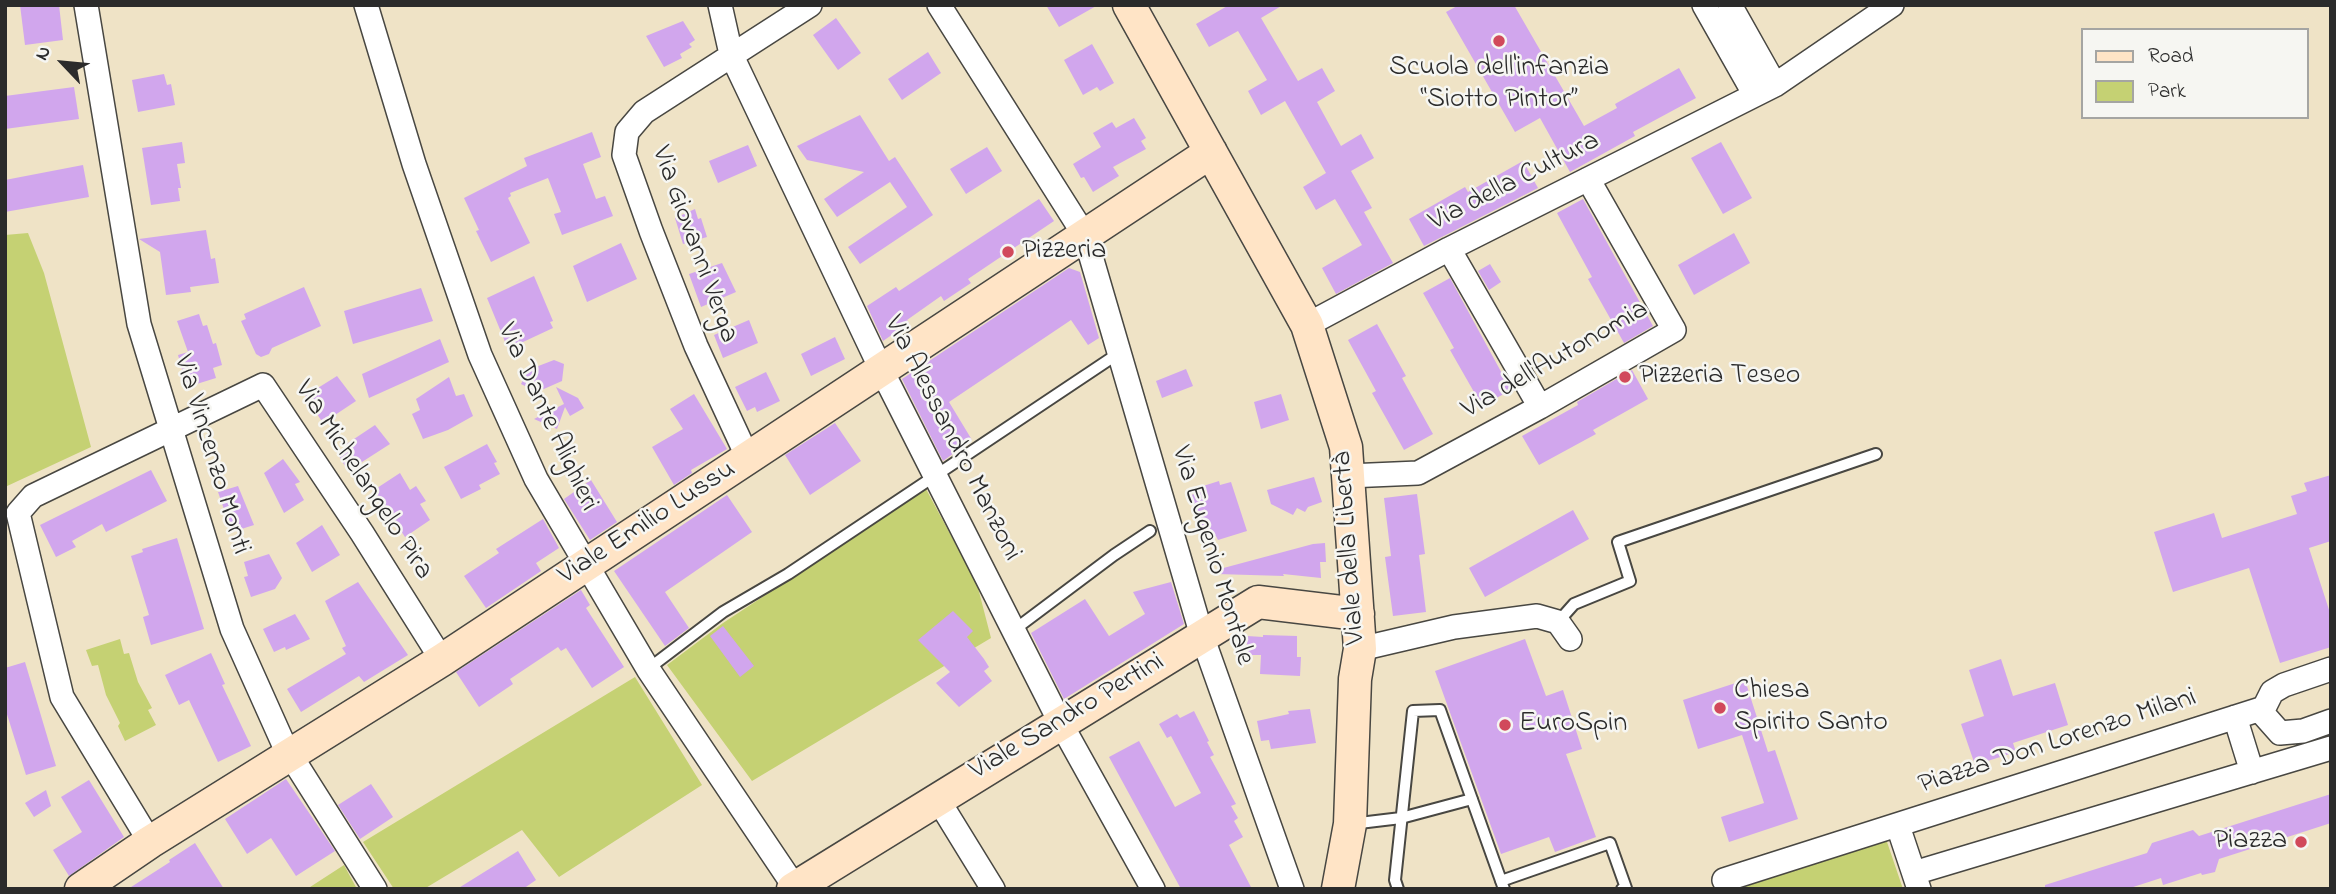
<!DOCTYPE html>
<meta charset="utf-8">
<style>
body{margin:0}
#map{position:relative;width:2336px;height:894px;overflow:hidden;background:#efe3c6;font-family:"Indie Flower",sans-serif}
canvas{display:block}
.frame{position:absolute;inset:0;border:7px solid #2b2b2b;pointer-events:none}
.legend{position:absolute;left:2081px;top:28px;width:228px;height:91px;box-sizing:border-box;background:#f6f6f2;border:2px solid #a5a5a2;margin:0;padding:9px 12px;list-style:none;font-size:21px;color:#2b2b2b}
.legend li{display:flex;align-items:center;gap:14px;height:35px}
.legend b{width:35px;border:2px solid #a5a5a2}
.north{position:absolute;left:28px;top:28px;width:70px;height:70px;-webkit-text-stroke:5px #f6f6f2;paint-order:stroke;rotate:296deg;font-size:19px;font-weight:700;line-height:28px;text-align:center;color:#2b2b2b}
.north::after{content:'';display:block;margin:auto;width:24px;height:32px;background:#2b2b2b;clip-path:polygon(50% 0,100% 100%,50% 72%,0 100%)}
</style>
<div id="map">
<canvas width="2336" height="894"></canvas>
<div class="frame"></div>
<ul class="legend">
<li><b style="height:9px;background:#ffe4c6"></b>Road</li>
<li><b style="height:19px;background:#c5d173"></b>Park</li>
</ul>
<div class="north">N</div>
</div>
<script>
const ctx = document.querySelector('canvas').getContext('2d');
ctx.lineJoin = 'round';
function fill(path, color) {
  ctx.fillStyle = color;
  ctx.fill(path, 'evenodd');
}
function shape(rows) {
  const path = new Path2D();
  for (const r of rows) {
    path.moveTo(r[0], r[1]);
    for (let i = 2; i < r.length; i += 2) path.lineTo(r[i], r[i + 1]);
  }
  return path;
}
function trace(path, color, width, dash) {
  ctx.strokeStyle = color;
  ctx.lineWidth = width;
  ctx.lineCap = dash ? 'butt' : 'round';
  ctx.setLineDash(dash || []);
  ctx.stroke(path);
}
function write(font, color, halo, rows, align = 'center') {
  ctx.font = font + ' "Indie Flower",sans-serif';
  ctx.lineWidth = 5;
  ctx.setLineDash([]);
  ctx.textBaseline = 'middle';
  ctx.strokeStyle = halo;
  ctx.fillStyle = color;
  for (const [text, x, y, turn = 0] of rows) {
    ctx.save();
    ctx.translate(x, y);
    ctx.rotate((+turn || 0) * Math.PI / 180);
    ctx.textAlign = isNaN(turn) ? turn : align;
    if (halo) ctx.strokeText(text, 0, 0);
    ctx.fillText(text, 0, 0);
    ctx.restore();
  }
}
const green = shape([
 [28,233,44,273,91,447,5,487,5,235],
 [926,489,977,584,991,638,752,781,667,665,723,623],
 [120,639,124,654,129,653,138,682,152,708,148,710,156,725,125,741,118,726,120,723,106,695,98,665,92,666,86,650],
 [635,677,702,785,559,877,522,830,424,889,394,889,363,842],
 [1885,836,1903,889,1732,889],
 [344,865,357,889,307,889]
]);
const building = shape([
 [20,5,59,5,63,40,25,45],
 [1046,5,1098,5,1059,27],
 [1229,5,1283,5,1261,18,1298,81,1322,68,1335,91,1317,102,1341,146,1361,134,1374,158,1351,171,1372,208,1364,212,1393,263,1336,294,1322,268,1362,245,1335,199,1316,210,1303,187,1326,173,1285,101,1261,115,1248,91,1267,80,1238,31,1209,47,1196,24],
 [1459,5,1514,5,1584,126,1617,108,1615,104,1679,68,1696,98,1633,132,1635,136,1570,172,1540,118,1515,132,1446,12],
 [836,18,861,53,838,70,813,35],
 [683,21,695,40,689,44,692,47,680,54,682,58,664,67,646,36],
 [1092,44,1114,83,1100,91,1097,87,1083,95,1064,60],
 [928,52,941,73,902,100,888,79],
 [164,74,167,85,171,84,175,105,138,112,132,80],
 [74,87,79,119,5,129,5,96],
 [860,115,889,161,895,157,933,215,860,264,848,247,907,207,890,182,837,217,824,199,864,172,807,160,797,146],
 [1134,118,1146,138,1141,141,1146,149,1113,167,1119,176,1093,192,1084,177,1081,178,1073,164,1101,147,1093,133,1112,122,1116,128],
 [592,132,601,157,583,164,596,199,605,196,613,216,562,235,554,214,561,212,548,178,510,193,511,196,508,198,530,243,491,262,476,231,479,230,464,198,527,166,524,158],
 [182,142,185,163,177,164,181,188,178,188,180,201,151,205,142,148],
 [1721,142,1752,198,1723,214,1691,158],
 [748,145,757,166,718,183,709,161],
 [987,147,1002,171,966,194,950,169],
 [1523,161,1538,188,1424,246,1409,219,1465,187,1468,192],
 [83,165,89,197,5,212,5,180],
 [1039,199,1054,221,968,279,971,283,944,301,941,296,907,320,909,323,883,341,867,306,896,287,899,291],
 [1583,199,1653,326,1624,343,1588,279,1592,277,1557,213],
 [695,209,698,219,701,218,707,237,683,244,675,218],
 [206,230,211,259,215,258,219,283,190,287,191,292,166,295,160,252,139,239],
 [1734,233,1750,263,1694,295,1678,265],
 [621,243,637,279,587,302,573,266],
 [722,263,736,292,701,307,689,274],
 [1490,264,1501,282,1489,290,1478,271],
 [1069,268,1080,272,1099,338,1088,345,1071,320,949,402,972,440,943,461,902,379],
 [534,276,553,321,550,322,553,328,508,349,487,298],
 [1450,278,1511,390,1482,406,1450,350,1454,348,1423,293],
 [304,287,321,326,272,348,269,354,261,357,256,354,241,321,246,319,244,314],
 [421,288,433,321,353,344,344,311],
 [199,314,203,326,207,325,213,344,216,343,222,365,213,368,216,378,187,387,178,355,188,352,177,321],
 [749,320,758,343,723,358,714,335],
 [1377,324,1406,376,1402,378,1433,434,1404,450,1372,393,1376,391,1348,340],
 [835,337,845,359,811,376,801,354],
 [440,339,449,362,369,398,362,374],
 [554,360,564,364,562,381,537,392,521,384,528,370],
 [1186,369,1193,386,1162,398,1156,381],
 [1632,370,1648,399,1593,430,1596,434,1539,465,1522,436,1578,405,1577,402],
 [766,372,780,401,757,412,755,407,747,411,735,387],
 [337,376,356,401,323,423,305,396],
 [449,377,456,396,464,394,473,416,448,430,423,439,412,414,420,410,416,399],
 [556,387,578,398,584,408,570,416,565,407,557,429,534,419,564,404],
 [694,394,727,449,691,470,692,473,674,485,652,447,683,429,670,409],
 [1281,394,1289,420,1261,429,1254,402],
 [835,423,861,461,810,495,785,455],
 [375,425,390,444,348,471,337,453,346,447,345,445],
 [487,444,497,462,494,463,500,474,479,485,481,489,461,499,444,467],
 [283,459,300,482,295,484,304,500,284,513,264,473],
 [151,470,167,501,106,532,102,524,72,541,76,547,56,557,40,525],
 [400,473,410,490,416,486,426,501,420,504,430,520,405,537,374,490],
 [2331,475,2331,541,2309,548,2331,616,2331,647,2280,663,2249,568,2173,592,2154,532,2214,513,2222,538,2297,514,2291,496,2307,491,2304,483],
 [1314,477,1322,502,1308,507,1305,512,1297,508,1293,515,1271,504,1267,490],
 [591,480,617,522,590,540,564,499],
 [1219,481,1220,485,1231,482,1247,531,1218,540,1216,536,1207,539,1191,495,1201,492,1200,487],
 [238,486,254,525,232,532,218,492],
 [1417,494,1425,554,1419,555,1426,612,1393,616,1385,557,1391,556,1384,498],
 [727,495,752,532,665,592,689,628,665,646,614,571],
 [1573,510,1589,539,1485,597,1469,568],
 [543,519,559,548,536,563,541,571,486,608,464,576,499,553,496,549],
 [322,525,340,555,312,572,296,543],
 [177,538,204,629,151,645,143,617,149,615,131,556,143,552,142,549],
 [1325,543,1326,562,1320,562,1321,578,1283,574,1284,576,1217,574,1216,570,1313,544],
 [269,554,282,578,275,589,251,597,244,577,248,576,244,562],
 [358,582,408,655,364,682,359,676,301,712,287,689,346,654,342,648,346,646,325,601],
 [1171,582,1184,624,1064,699,1031,633,1085,599,1109,636,1145,614,1133,592],
 [581,590,590,605,586,608,624,667,592,688,566,648,561,651,558,647,510,679,513,684,479,707,456,672],
 [953,611,973,631,967,637,984,659,989,667,984,671,992,681,959,707,936,683,950,672,918,640],
 [295,614,310,639,286,650,285,647,274,652,263,629],
 [723,626,754,666,740,677,710,636],
 [1263,635,1297,636,1297,657,1301,657,1300,676,1260,674,1261,655,1247,655,1247,636,1263,637],
 [1525,639,1546,696,1563,690,1582,749,1566,754,1596,837,1555,852,1549,837,1501,854,1435,671],
 [211,653,225,684,222,685,251,746,218,762,189,700,179,705,165,675],
 [2001,659,2013,696,2055,683,2068,725,2013,743,2016,752,1975,765,1961,724,1984,716,1969,670],
 [25,662,56,766,26,775,5,708,5,668],
 [1745,680,1768,752,1775,750,1798,819,1729,842,1721,817,1764,803,1742,735,1698,749,1683,700],
 [1310,709,1316,743,1271,749,1269,740,1261,741,1257,721,1289,714,1288,711],
 [1194,711,1209,741,1207,742,1214,755,1210,757,1236,804,1231,806,1238,818,1234,821,1243,837,1229,845,1252,889,1181,889,1109,757,1139,741,1175,807,1201,793,1171,736,1167,738,1159,724,1177,714,1180,718],
 [286,779,335,851,296,876,271,838,247,854,225,819],
 [89,780,124,837,69,876,53,850,82,832,61,797],
 [371,784,393,817,360,839,338,805],
 [46,790,51,806,34,817,25,803],
 [2331,794,2331,823,2219,859,2215,872,2202,875,2201,873,2163,885,2161,878,2127,889,2045,889,2045,885,2147,853,2152,843,2193,830,2199,836],
 [195,843,224,889,128,889,170,862,169,860],
 [518,851,536,880,523,889,457,889]
]);
const lane = shape([
 [1558,622,1574,604,1630,581,1618,542,1876,454],
 [1014,630,1114,555,1150,531],
 [648,669,723,612,788,574,1119,353],
 [1351,824,1401,818,1472,799],
 [1501,881,1610,843,1626,888,1622,889],
 [1398,889,1395,880,1413,711,1440,710,1504,889]
]);
const street = shape([
 [86,5,139,324,232,629,284,745,375,889],
 [366,5,414,164,480,355,536,479,648,669,796,889],
 [720,5,731,54,881,369,1060,722,1153,889],
 [939,5,1085,236,1202,636,1292,889],
 [1704,5,1755,95],
 [1730,5,1775,85],
 [1449,249,1540,407],
 [1307,325,1449,249,1775,85,1892,5],
 [748,458,696,346,651,231,624,155,627,132,644,112,810,5],
 [1348,476,1418,473,1540,407,1674,330,1588,179],
 [1360,649,1454,627,1537,616,1558,622,1570,639],
 [2331,669,2284,685,2272,692,2264,708,2264,715,2280,733,2303,731,2331,721],
 [2235,717,2252,772],
 [937,798,993,889],
 [1898,826,1919,889],
 [150,842,62,697,18,513,33,496,263,385,362,533,442,660],
 [1914,873,2331,748],
 [1724,880,2264,708]
]);
const secondary = shape([
 [1129,5,1307,325,1346,447,1360,649,1355,679,1350,824,1338,889],
 [81,889,150,842,442,660,1211,152],
 [793,889,1258,602,1358,614]
]);
const markers = [
 [1499,41,7,"#d1495b"],
 [1008,252,7,"#d1495b"],
 [1625,377,7,"#d1495b"],
 [1720,708,7,"#d1495b"],
 [1505,725,7,"#d1495b"],
 [2301,842,7,"#d1495b"]
];
const poiNames = [
 ["Scuola dell'infanzia",1499,69,"center"],
 ["“Siotto Pintor”",1499,101,"center"],
 ["Pizzeria",1022,252],
 ["Pizzeria Teseo",1639,377],
 ["Chiesa",1734,692],
 ["Spirito Santo",1734,724],
 ["EuroSpin",1519,725],
 ["Piazza",2287,842,"right"]
];
const streetNames = [
 ["Via della Cultura",1515,183,-27],
 ["Via Giovanni Verga",693,245,70],
 ["Via dell'Autonomia",1556,361,-30],
 ["Via Dante Alighieri",546,418,65],
 ["Via Alessandro Manzoni",951,439,63],
 ["Via Vincenzo Monti",210,455,73],
 ["Via Michelangelo Pira",362,481,57],
 ["Viale Emilio Lussu",648,524,-33],
 ["Viale della Libertà",1351,548,-94],
 ["Via Eugenio Montale",1211,556,73],
 ["Viale Sandro Pertini",1068,718,-31],
 ["Piazza Don Lorenzo Milani",2058,743,-18]
];
fill(green, '#c5d173');
fill(building, '#d1a6ed');
trace(lane, '#484742', 14);
trace(street, '#484742', 26);
trace(secondary, '#484742', 35);
trace(lane, '#fff', 10);
trace(street, '#fff', 23);
trace(secondary, '#ffe4c6', 32);
for (const [x, y, r, color] of markers) {
  const dot = new Path2D();
  dot.arc(x, y, r, 0, 2 * Math.PI);
  ctx.fillStyle = color;
  ctx.fill(dot);
  trace(dot, '#f6f6f2', 2.5);
}
write('28px', '#2b2b2b', '#f6f6f2', poiNames, 'left');
write('28px', '#2b2b2b', '#f6f6f2', streetNames);
</script>
